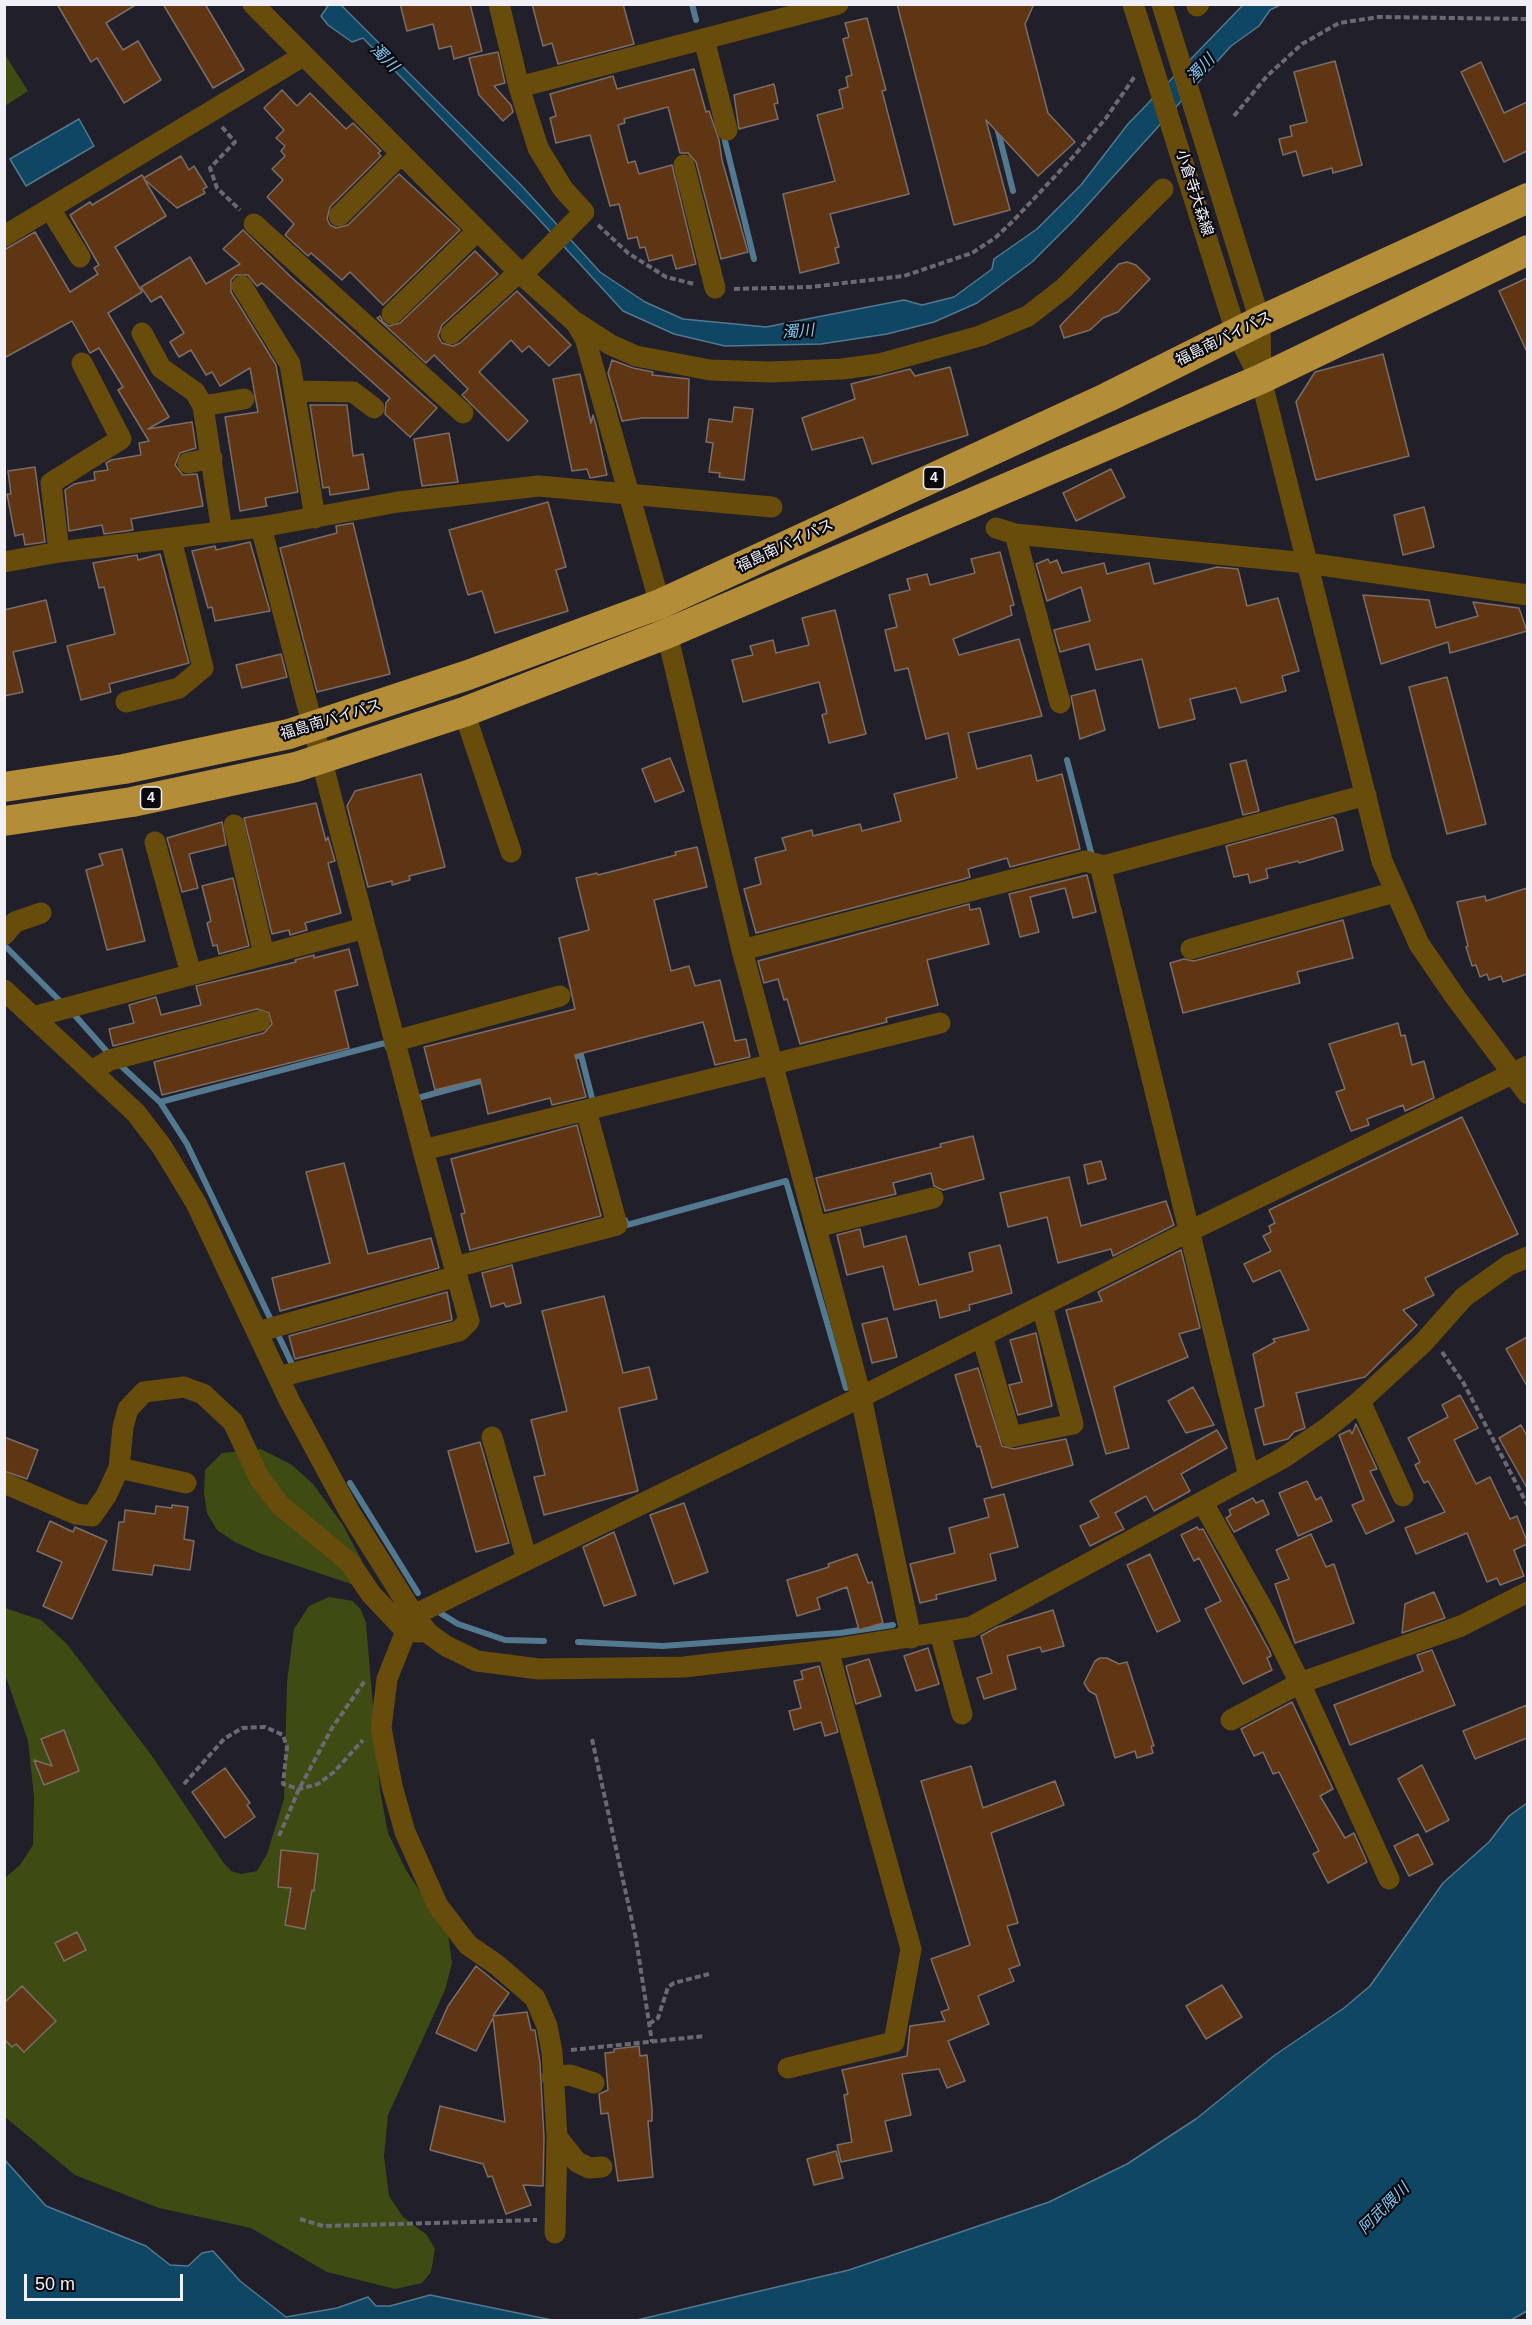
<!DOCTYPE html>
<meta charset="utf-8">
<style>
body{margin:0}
#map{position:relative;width:1532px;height:2325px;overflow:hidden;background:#211f29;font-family:Helvetica,sans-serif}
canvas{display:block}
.frame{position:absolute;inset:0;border:6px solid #f1f0f7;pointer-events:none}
.scale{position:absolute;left:24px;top:2274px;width:159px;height:27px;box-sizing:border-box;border:3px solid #f1f0f7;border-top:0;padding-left:8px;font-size:18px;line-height:21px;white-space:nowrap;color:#f1f0f7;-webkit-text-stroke:4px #0a0a0e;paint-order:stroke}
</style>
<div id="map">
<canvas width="1532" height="2325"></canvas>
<div class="frame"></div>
<div class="scale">50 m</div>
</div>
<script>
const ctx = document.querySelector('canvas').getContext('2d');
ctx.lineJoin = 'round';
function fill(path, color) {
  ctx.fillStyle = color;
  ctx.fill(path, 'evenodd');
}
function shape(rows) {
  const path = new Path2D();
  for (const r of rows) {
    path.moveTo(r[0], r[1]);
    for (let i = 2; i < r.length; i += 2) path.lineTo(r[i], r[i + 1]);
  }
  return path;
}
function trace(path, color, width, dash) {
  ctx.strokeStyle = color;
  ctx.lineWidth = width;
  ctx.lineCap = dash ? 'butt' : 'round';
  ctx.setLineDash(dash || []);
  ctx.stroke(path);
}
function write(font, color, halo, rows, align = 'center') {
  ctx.font = font + ' Helvetica,"Noto Sans JP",sans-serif';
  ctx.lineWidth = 4.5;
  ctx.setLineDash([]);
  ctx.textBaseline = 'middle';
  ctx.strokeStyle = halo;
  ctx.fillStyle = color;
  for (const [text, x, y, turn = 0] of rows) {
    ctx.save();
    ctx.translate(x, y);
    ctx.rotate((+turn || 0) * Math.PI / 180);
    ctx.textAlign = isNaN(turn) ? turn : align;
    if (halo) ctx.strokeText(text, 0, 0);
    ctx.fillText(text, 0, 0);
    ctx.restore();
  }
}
const green = shape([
 [4,53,28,91,5,106,4,106],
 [261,1449,292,1465,313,1484,343,1525,361,1559,365,1575,354,1585,259,1553,235,1542,217,1530,207,1513,204,1493,205,1470,222,1453],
 [329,1597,353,1601,361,1610,366,1623,380,1790,388,1833,406,1870,448,1934,452,1963,445,1990,388,2115,384,2156,389,2196,403,2217,427,2235,435,2249,431,2272,422,2283,395,2289,327,2272,251,2228,159,2208,75,2175,5,2117,5,1878,20,1865,33,1845,34,1797,28,1741,5,1674,5,1608,41,1620,67,1644,152,1756,223,1862,231,1871,241,1874,257,1871,267,1854,284,1799,287,1682,294,1629,309,1606]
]);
const water = shape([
 [323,5,341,5,521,185,600,272,645,302,683,319,766,327,904,300,922,305,954,297,992,269,994,259,1037,229,1081,185,1128,124,1243,5,1280,5,1270,10,1259,26,1231,46,1074,220,1032,262,977,303,934,322,887,334,821,344,725,346,674,334,623,311,535,215,363,38,352,42,328,25,321,16,328,6,323,5],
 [79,119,94,146,26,186,10,159,79,119],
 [1527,1803,1527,2311,1511,2320,637,2320,849,2270,1049,2202,1127,2164,1196,2119,1275,2055,1344,2008,1370,1986,1443,1883,1489,1842,1509,1816,1527,1803],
 [4,2159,46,2206,146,2246,170,2265,188,2266,202,2253,213,2251,240,2281,286,2317,337,2308,368,2297,376,2306,390,2306,430,2295,552,2320,5,2320,4,2159]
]);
const stream = shape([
 [692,4,696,20],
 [997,127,1013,191],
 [723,133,754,259],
 [1067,760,1092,856],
 [4,945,63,1004],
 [71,1011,110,1055],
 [567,1059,581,1055,592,1098],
 [117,1062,160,1102,187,1144,291,1362],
 [414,1099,488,1079],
 [160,1102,381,1044,386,1043,388,1048],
 [625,1220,627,1225,786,1181,846,1388],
 [350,1483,418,1593],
 [440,1610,437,1611,458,1624,505,1640,544,1641],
 [578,1642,663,1646,840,1633,893,1625]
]);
const building = shape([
 [57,4,137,4,106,23,123,50,138,41,161,80,124,103,97,58,91,62,57,4],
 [163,4,205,4,244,70,213,88,163,4],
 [400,4,470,4,482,51,454,59,451,46,439,49,433,24,407,31,400,4],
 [532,4,623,4,634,44,558,64,552,43,543,46,532,4],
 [897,4,1034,4,1025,24,1048,113,1075,142,1038,176,986,120,1010,210,954,225,897,4],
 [867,18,886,90,882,91,909,194,830,214,839,247,835,248,839,263,800,273,783,194,835,181,817,115,843,108,839,90,848,87,846,77,852,75,843,39,849,37,845,23,867,18],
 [498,52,505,83,494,86,511,105,513,112,503,121,479,95,469,58,498,52],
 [1335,61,1362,165,1333,173,1332,168,1303,176,1296,151,1283,155,1279,139,1292,136,1290,126,1307,122,1294,72,1335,61],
 [1481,62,1504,113,1527,102,1527,151,1504,162,1461,72,1481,62],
 [694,69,706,112,709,111,719,140,722,160,748,252,721,259,696,162,688,153,680,153,668,107,624,119,625,123,618,125,628,163,635,161,639,174,672,165,696,264,676,269,672,255,649,261,645,247,640,248,637,237,628,239,619,204,610,206,590,135,556,143,550,118,556,116,550,94,613,76,617,89,694,69],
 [774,84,778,103,774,104,778,119,739,129,734,95,774,84],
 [282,90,297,106,310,93,346,129,353,123,381,151,378,153,381,156,330,207,327,219,330,225,336,228,348,225,399,174,460,230,383,305,350,272,342,280,311,253,308,256,285,235,294,224,267,197,283,180,272,169,285,156,281,151,285,146,276,138,284,130,264,108,282,90],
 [181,156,189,170,194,166,207,187,203,189,205,193,177,208,144,179,166,216,115,247,142,292,108,313,169,417,148,429,192,422,196,448,180,453,175,465,183,475,197,474,203,506,131,519,133,530,104,534,102,525,69,531,65,490,74,484,95,480,94,472,108,470,106,463,111,460,141,455,139,443,149,441,118,390,123,387,99,348,90,353,72,321,4,358,4,250,35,232,70,292,98,274,94,268,99,265,70,215,90,202,92,205,142,175,144,178,181,156],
 [243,230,290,276,437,408,410,437,385,414,386,403,390,398,262,283,257,286,248,275,236,275,231,280,231,292,276,365,298,492,265,498,267,506,240,511,225,417,258,412,250,368,220,386,212,372,206,375,191,350,179,357,170,342,184,333,161,296,151,302,141,287,190,257,206,284,240,264,223,249,243,230],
 [475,251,498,274,442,325,438,336,442,343,453,346,460,343,517,291,571,345,549,366,529,346,522,352,511,340,479,372,528,421,508,441,462,395,468,389,434,355,426,363,377,318,380,316,383,322,389,326,400,323,475,251],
 [1127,262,1136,265,1150,279,1118,312,1103,318,1090,330,1064,338,1060,326,1119,264,1127,262],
 [1527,278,1527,352,1499,291,1527,278],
 [1383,354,1409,456,1316,480,1296,402,1315,372,1383,354],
 [612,360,633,368,653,372,652,375,689,379,688,418,642,418,622,421,608,373,612,360],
 [950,367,968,435,872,464,863,437,812,450,802,418,855,399,851,384,910,369,915,376,950,367],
 [580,374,591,423,593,415,596,425,607,475,590,478,587,469,572,471,553,379,580,374],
 [310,405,347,405,353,456,363,454,369,489,330,495,329,487,323,488,310,405],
 [734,407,753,409,744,480,719,477,720,473,709,472,713,443,706,442,709,419,732,422,734,407],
 [449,433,458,482,422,486,414,439,449,433],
 [35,467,45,542,25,545,23,534,15,536,7,494,11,494,8,471,35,467],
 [1111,469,1125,497,1076,521,1063,493,1111,469],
 [548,502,566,567,556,570,568,611,495,633,482,591,468,595,449,530,548,502],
 [1424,507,1434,547,1403,555,1394,515,1424,507],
 [353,523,390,674,317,692,280,548,337,533,336,526,353,523],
 [250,542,270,611,215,621,212,607,208,608,192,551,215,546,216,550,250,542],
 [1000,552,1014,605,1010,606,1012,615,953,639,959,655,1019,639,1042,716,968,733,977,769,1031,755,1037,781,1062,774,1080,849,1010,867,1007,858,968,869,970,877,964,879,756,933,744,889,761,884,755,858,786,850,782,838,812,830,813,836,860,824,862,831,901,821,894,794,957,778,948,733,926,739,908,668,895,671,885,630,897,627,889,595,910,590,907,579,927,574,930,585,975,573,971,559,1000,552],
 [160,554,189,663,109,684,111,692,81,700,67,646,115,634,104,587,99,588,93,563,137,555,138,560,160,554],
 [1048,559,1050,563,1057,560,1062,573,1104,563,1107,574,1149,563,1154,584,1217,567,1238,569,1247,606,1278,598,1299,671,1282,676,1286,691,1241,703,1236,688,1190,699,1195,719,1159,728,1142,659,1096,670,1089,644,1060,652,1054,630,1090,621,1081,587,1047,601,1036,564,1048,559],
 [1363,595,1429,600,1436,628,1478,616,1473,602,1519,608,1527,631,1450,653,1448,642,1381,664,1363,595],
 [46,600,56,642,13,652,23,692,4,696,4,610,46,600],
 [835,610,866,734,829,743,822,715,827,713,819,682,743,702,732,660,753,655,750,646,773,640,776,653,809,645,802,618,835,610],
 [281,654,287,677,242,688,236,665,281,654],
 [1447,677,1486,824,1447,834,1409,687,1447,677],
 [1095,690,1105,730,1080,739,1071,696,1095,690],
 [670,758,684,791,655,802,642,769,670,758],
 [1246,760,1259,811,1243,815,1230,764,1246,760],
 [421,774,445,867,409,876,410,880,392,885,392,881,368,887,347,806,355,791,421,774],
 [316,803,326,841,328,837,335,861,328,863,341,913,305,923,307,930,290,935,289,930,272,934,244,818,316,803],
 [1333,817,1336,819,1343,850,1299,863,1298,861,1266,869,1268,878,1250,883,1248,874,1234,877,1226,846,1333,817],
 [222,822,226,845,189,854,198,888,182,892,167,838,222,822],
 [697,847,707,887,654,900,671,971,689,966,695,986,720,980,735,1041,746,1039,750,1057,715,1065,703,1022,575,1055,586,1097,552,1105,550,1098,488,1114,480,1079,435,1090,424,1047,575,1009,559,938,589,930,576,878,597,873,598,875,676,855,675,852,697,847],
 [122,849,145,941,107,950,86,870,103,865,99,854,122,849],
 [1087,875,1096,912,1073,918,1065,888,1030,897,1039,932,1020,937,1009,894,1087,875],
 [233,878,249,946,219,954,217,945,213,946,207,923,211,921,202,886,233,878],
 [1527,888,1527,974,1503,982,1501,976,1489,980,1487,974,1480,977,1476,965,1472,966,1466,947,1468,946,1457,902,1485,896,1486,901,1527,888],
 [969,904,970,910,980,908,989,944,927,960,938,1005,886,1018,887,1022,800,1044,787,999,784,1000,778,979,764,983,758,961,969,904],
 [1343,920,1353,958,1297,972,1300,983,1183,1013,1170,963,1184,959,1194,961,1343,920],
 [349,949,358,985,335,991,349,1048,162,1095,154,1062,264,1033,272,1024,269,1013,257,1009,113,1046,109,1029,134,1023,129,1005,156,997,161,1015,201,1005,196,986,296,962,295,960,314,955,314,958,349,949],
 [1398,1023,1401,1036,1405,1035,1412,1065,1424,1061,1434,1098,1405,1111,1403,1105,1367,1119,1369,1125,1351,1131,1336,1092,1345,1089,1329,1044,1398,1023],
 [1462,1117,1518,1234,1425,1278,1434,1295,1403,1310,1417,1325,1365,1377,1296,1393,1305,1428,1294,1432,1288,1439,1264,1445,1255,1409,1264,1406,1253,1354,1275,1342,1273,1339,1309,1330,1280,1270,1253,1282,1244,1264,1271,1251,1263,1236,1271,1232,1269,1226,1275,1223,1269,1210,1462,1117],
 [577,1125,601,1216,470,1250,461,1214,465,1213,451,1159,577,1125],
 [973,1136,984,1179,943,1190,934,1186,931,1173,893,1183,896,1194,825,1211,816,1178,941,1147,940,1144,973,1136],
 [1101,1161,1106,1179,1088,1184,1084,1165,1101,1161],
 [344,1163,368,1254,431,1238,439,1268,280,1311,272,1278,330,1263,306,1172,344,1163],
 [1069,1177,1081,1226,1166,1201,1174,1225,1113,1256,1111,1249,1058,1263,1047,1217,1008,1227,1000,1193,1069,1177],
 [860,1229,864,1247,906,1236,919,1285,973,1271,969,1253,1000,1245,1012,1293,969,1305,970,1310,940,1318,936,1300,894,1310,883,1266,847,1275,837,1235,860,1229],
 [1181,1250,1200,1328,1179,1334,1188,1357,1114,1387,1129,1448,1106,1454,1066,1310,1102,1301,1098,1292,1181,1250],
 [512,1265,521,1303,506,1307,504,1303,491,1307,482,1273,512,1265],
 [447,1292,452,1320,295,1359,289,1336,447,1292],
 [604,1296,623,1373,649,1367,657,1399,619,1408,638,1491,544,1515,534,1477,545,1475,531,1420,567,1411,542,1311,604,1296],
 [887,1318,897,1357,872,1363,862,1324,887,1318],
 [1036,1333,1052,1406,1018,1415,1009,1385,1022,1382,1010,1340,1036,1333],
 [1527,1337,1527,1386,1506,1349,1527,1337],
 [978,1368,1002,1446,1014,1449,1066,1439,1073,1465,992,1488,980,1446,977,1447,955,1375,978,1368],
 [1193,1387,1214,1425,1186,1433,1168,1401,1193,1387],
 [1460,1395,1478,1428,1454,1440,1476,1484,1490,1477,1510,1519,1517,1516,1527,1541,1527,1544,1514,1550,1524,1576,1500,1585,1497,1578,1487,1582,1467,1533,1416,1554,1405,1528,1445,1512,1428,1481,1424,1483,1415,1465,1420,1462,1408,1438,1448,1417,1442,1405,1460,1395],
 [1356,1424,1377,1469,1370,1471,1394,1521,1366,1534,1352,1505,1364,1500,1339,1435,1350,1430,1352,1434,1356,1424],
 [1521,1425,1527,1436,1527,1488,1499,1438,1521,1425],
 [1217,1430,1227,1448,1181,1474,1190,1491,1154,1511,1146,1496,1115,1513,1124,1529,1090,1546,1080,1526,1099,1517,1090,1501,1217,1430],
 [4,1437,38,1450,27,1479,4,1471,4,1437],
 [480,1442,509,1543,476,1552,448,1451,480,1442],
 [1307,1481,1316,1500,1321,1497,1332,1521,1298,1536,1279,1493,1307,1481],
 [1004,1494,1018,1547,990,1554,996,1580,936,1595,937,1599,920,1603,910,1564,955,1553,949,1528,989,1517,984,1499,1004,1494],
 [1253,1498,1256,1503,1263,1500,1269,1514,1234,1532,1226,1518,1231,1515,1229,1510,1253,1498],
 [684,1503,708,1572,674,1584,650,1515,684,1503],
 [172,1505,188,1507,184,1539,194,1541,190,1570,154,1565,152,1575,113,1570,119,1522,124,1522,125,1510,155,1514,156,1506,172,1508,172,1505],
 [50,1521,73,1532,75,1527,107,1541,72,1619,43,1606,62,1562,37,1551,50,1521],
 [1197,1527,1199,1530,1203,1529,1270,1652,1271,1656,1267,1658,1272,1670,1243,1684,1205,1609,1221,1601,1199,1558,1194,1561,1181,1535,1197,1527],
 [614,1532,636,1595,604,1606,583,1547,614,1532],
 [1311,1534,1326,1567,1334,1564,1354,1623,1295,1643,1275,1584,1289,1579,1276,1550,1311,1534],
 [857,1554,868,1583,872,1582,883,1623,859,1630,847,1587,817,1598,820,1609,797,1616,787,1580,829,1567,828,1564,857,1554],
 [1150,1554,1180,1621,1157,1632,1127,1565,1150,1554],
 [1434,1592,1445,1618,1402,1633,1405,1604,1434,1592],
 [1053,1610,1064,1646,1042,1652,1040,1647,1007,1656,1016,1689,984,1699,977,1678,992,1673,981,1636,997,1627,1053,1610],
 [928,1648,939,1684,916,1691,904,1656,928,1648],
 [1432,1650,1455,1705,1350,1745,1334,1705,1423,1671,1417,1655,1432,1650],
 [1100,1658,1107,1658,1119,1664,1127,1662,1154,1746,1151,1746,1153,1753,1137,1758,1135,1751,1115,1758,1096,1695,1089,1691,1084,1683,1095,1661,1100,1658],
 [869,1659,881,1696,856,1704,846,1666,869,1659],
 [819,1666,838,1732,825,1736,821,1722,794,1730,789,1711,801,1708,794,1681,803,1679,801,1671,819,1666],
 [1292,1702,1333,1789,1320,1796,1345,1838,1354,1833,1367,1862,1328,1883,1313,1854,1319,1851,1279,1772,1273,1774,1263,1752,1254,1756,1241,1729,1292,1702],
 [1527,1705,1527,1738,1475,1759,1463,1731,1527,1705],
 [64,1730,79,1771,44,1785,34,1760,52,1766,41,1739,64,1730],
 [1422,1765,1449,1820,1426,1832,1398,1779,1422,1765],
 [971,1766,983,1808,1055,1781,1064,1805,991,1833,1018,1923,1007,1926,1020,1965,1009,1969,1014,1981,978,1996,989,2024,948,2041,965,2081,947,2088,939,2069,902,2074,911,2115,885,2121,892,2151,841,2162,837,2145,852,2142,844,2095,848,2094,842,2070,907,2056,910,2026,945,2021,941,2012,949,2009,931,1959,970,1945,921,1781,971,1766],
 [225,1768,250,1803,247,1805,255,1817,225,1838,192,1792,225,1768],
 [1418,1834,1433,1864,1409,1876,1394,1846,1418,1834],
 [281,1850,318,1854,314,1891,312,1890,305,1929,285,1925,291,1888,278,1887,281,1850],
 [77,1932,86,1950,64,1961,55,1943,77,1932],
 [476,1966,509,1993,493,2016,527,2012,531,2030,535,2030,540,2063,544,2137,543,2186,523,2185,531,2205,506,2214,492,2176,488,2177,483,2164,430,2150,440,2106,505,2122,493,2018,476,2051,436,2033,448,2006,476,1966],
 [1222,1985,1242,2017,1206,2039,1186,2006,1222,1985],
 [22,1986,56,2021,24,2052,16,2044,12,2047,4,2039,4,2003,22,1986],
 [639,2046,640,2056,647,2055,652,2109,652,2121,648,2121,653,2177,618,2181,608,2113,601,2114,599,2094,608,2090,605,2053,614,2052,614,2049,639,2046],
 [836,2151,843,2178,814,2185,807,2159,836,2151]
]);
const path = shape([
 [1234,116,1267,76,1302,44,1339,23,1379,17,1528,19],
 [222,127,235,142,210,168,217,188,240,210],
 [598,225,628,253,666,277,694,284],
 [734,289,810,287,904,276,972,253,995,238,1013,221,1073,157,1106,118,1135,76],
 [1442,1352,1463,1382,1528,1506],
 [592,1739,636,1939,652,2042],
 [184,1784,224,1739,242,1728,265,1727,283,1735,287,1747,283,1784,299,1789,318,1784,334,1772,363,1740],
 [279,1836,299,1789,332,1728,366,1679],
 [649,2024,658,2018,668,1987,674,1983,709,1974],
 [571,2050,705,2036],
 [300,2219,323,2226,537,2220]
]);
const minor = shape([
 [253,4,522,275,576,323,585,338,660,604,742,950,861,1397,911,1638],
 [499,4,519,87,538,148,563,189,584,212,522,275],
 [1133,4,1236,332,1259,376],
 [1162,4,1260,321,1261,379,1382,861,1419,944,1456,998,1528,1094],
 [1197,6,1199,4],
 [704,39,727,130],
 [519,87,838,4],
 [684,165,715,288],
 [50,209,80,257],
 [339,216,401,154],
 [254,224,463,413],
 [4,236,303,56],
 [242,286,290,364,315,518],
 [392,314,477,231],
 [577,323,611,345,636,356,710,370,770,372,842,369,879,364,980,336,1028,316,1064,288,1163,189],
 [142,333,161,368,195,392,203,406,222,532],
 [451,334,519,272],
 [295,391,353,392,374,408],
 [203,406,244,399],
 [188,463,212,458],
 [261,527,423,1150],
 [996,528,1015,534,1307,563,1528,595],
 [1015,534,1060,703],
 [59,552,51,483,121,439,82,363],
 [4,562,59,552,261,527,398,502,539,486,772,507],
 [126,702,179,688,203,668,171,539],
 [464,712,511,852],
 [234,825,264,955],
 [155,842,191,974],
 [1100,865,1249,1476],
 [4,935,15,922,41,913],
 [1191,949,1395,892],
 [742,950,1085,861,1104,866,1366,795],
 [4,990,136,1113,162,1147,196,1203,290,1402,349,1511,414,1615,428,1633,446,1646,477,1661,539,1669,684,1667,828,1650,971,1627,1283,1458,1327,1428,1360,1401,1423,1343,1464,1297,1509,1265,1528,1257],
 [33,1017,365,928],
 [395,1041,560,996],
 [91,1071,110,1060,260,1021],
 [816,1227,933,1198],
 [455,1267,617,1225,586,1110],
 [257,1332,457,1276],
 [982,1336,1011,1437,1073,1424,1042,1306],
 [278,1377,459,1331,469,1321,423,1150,940,1023],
 [1360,1401,1403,1496],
 [492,1437,527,1560],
 [119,1468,186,1483],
 [4,1483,76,1514,92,1516,106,1496,119,1468,123,1427,128,1409,144,1392,184,1387,203,1394,233,1422,260,1479,280,1505,350,1563,371,1594,406,1631,419,1632],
 [1203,1503,1266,1615,1300,1683,1231,1720],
 [414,1615,861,1397,1190,1231,1528,1066],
 [406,1631,387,1679,381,1728,392,1786,405,1832,438,1906,468,1945,497,1965,535,1998,547,2026,552,2052,557,2137,555,2233],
 [940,1633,962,1714],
 [1389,1879,1300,1683,1461,1626,1528,1592],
 [788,2068,894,2042,911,1949,828,1650],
 [552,2077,570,2075,594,2083],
 [557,2137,577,2162,589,2168,602,2167]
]);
const highway = shape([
 [4,787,124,769,289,734,468,675,660,604,1108,397,1260,321,1528,198],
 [4,821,132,802,296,767,464,712,666,634,1261,379,1528,250]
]);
const shields = [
 [934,478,21],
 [151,798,21]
];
const shieldNames = [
 ["4",934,478],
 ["4",151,798]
];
const streetNames = [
 ["小倉寺大森線",1194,193,72],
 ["福島南バイパス",1224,339,-26],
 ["福島南バイパス",785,546,-25],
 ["福島南バイパス",331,720,-17]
];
const waterNames = [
 ["濁川",384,58,45],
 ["濁川",1201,69,-46],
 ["濁川",798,332,-5],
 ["阿武隈川",1384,2209,-45]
];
fill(green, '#3e4b13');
fill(water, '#0f4664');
trace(water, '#537990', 1.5);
trace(stream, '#537990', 6);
fill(building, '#5f3514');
trace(building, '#7a6e67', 1.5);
trace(path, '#6b6972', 4, [6, 3]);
trace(minor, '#674c0c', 21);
trace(highway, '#b48d38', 30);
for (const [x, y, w] of shields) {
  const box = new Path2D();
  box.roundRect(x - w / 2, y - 11, w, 22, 4.5);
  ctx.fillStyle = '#0a0a0e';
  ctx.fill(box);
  trace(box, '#f1f0f7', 1.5);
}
write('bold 14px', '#f1f0f7', null, shieldNames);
write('15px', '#f1f0f7', '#0a0a0e', streetNames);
write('italic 16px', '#83c7f3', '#0a0a0e', waterNames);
</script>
